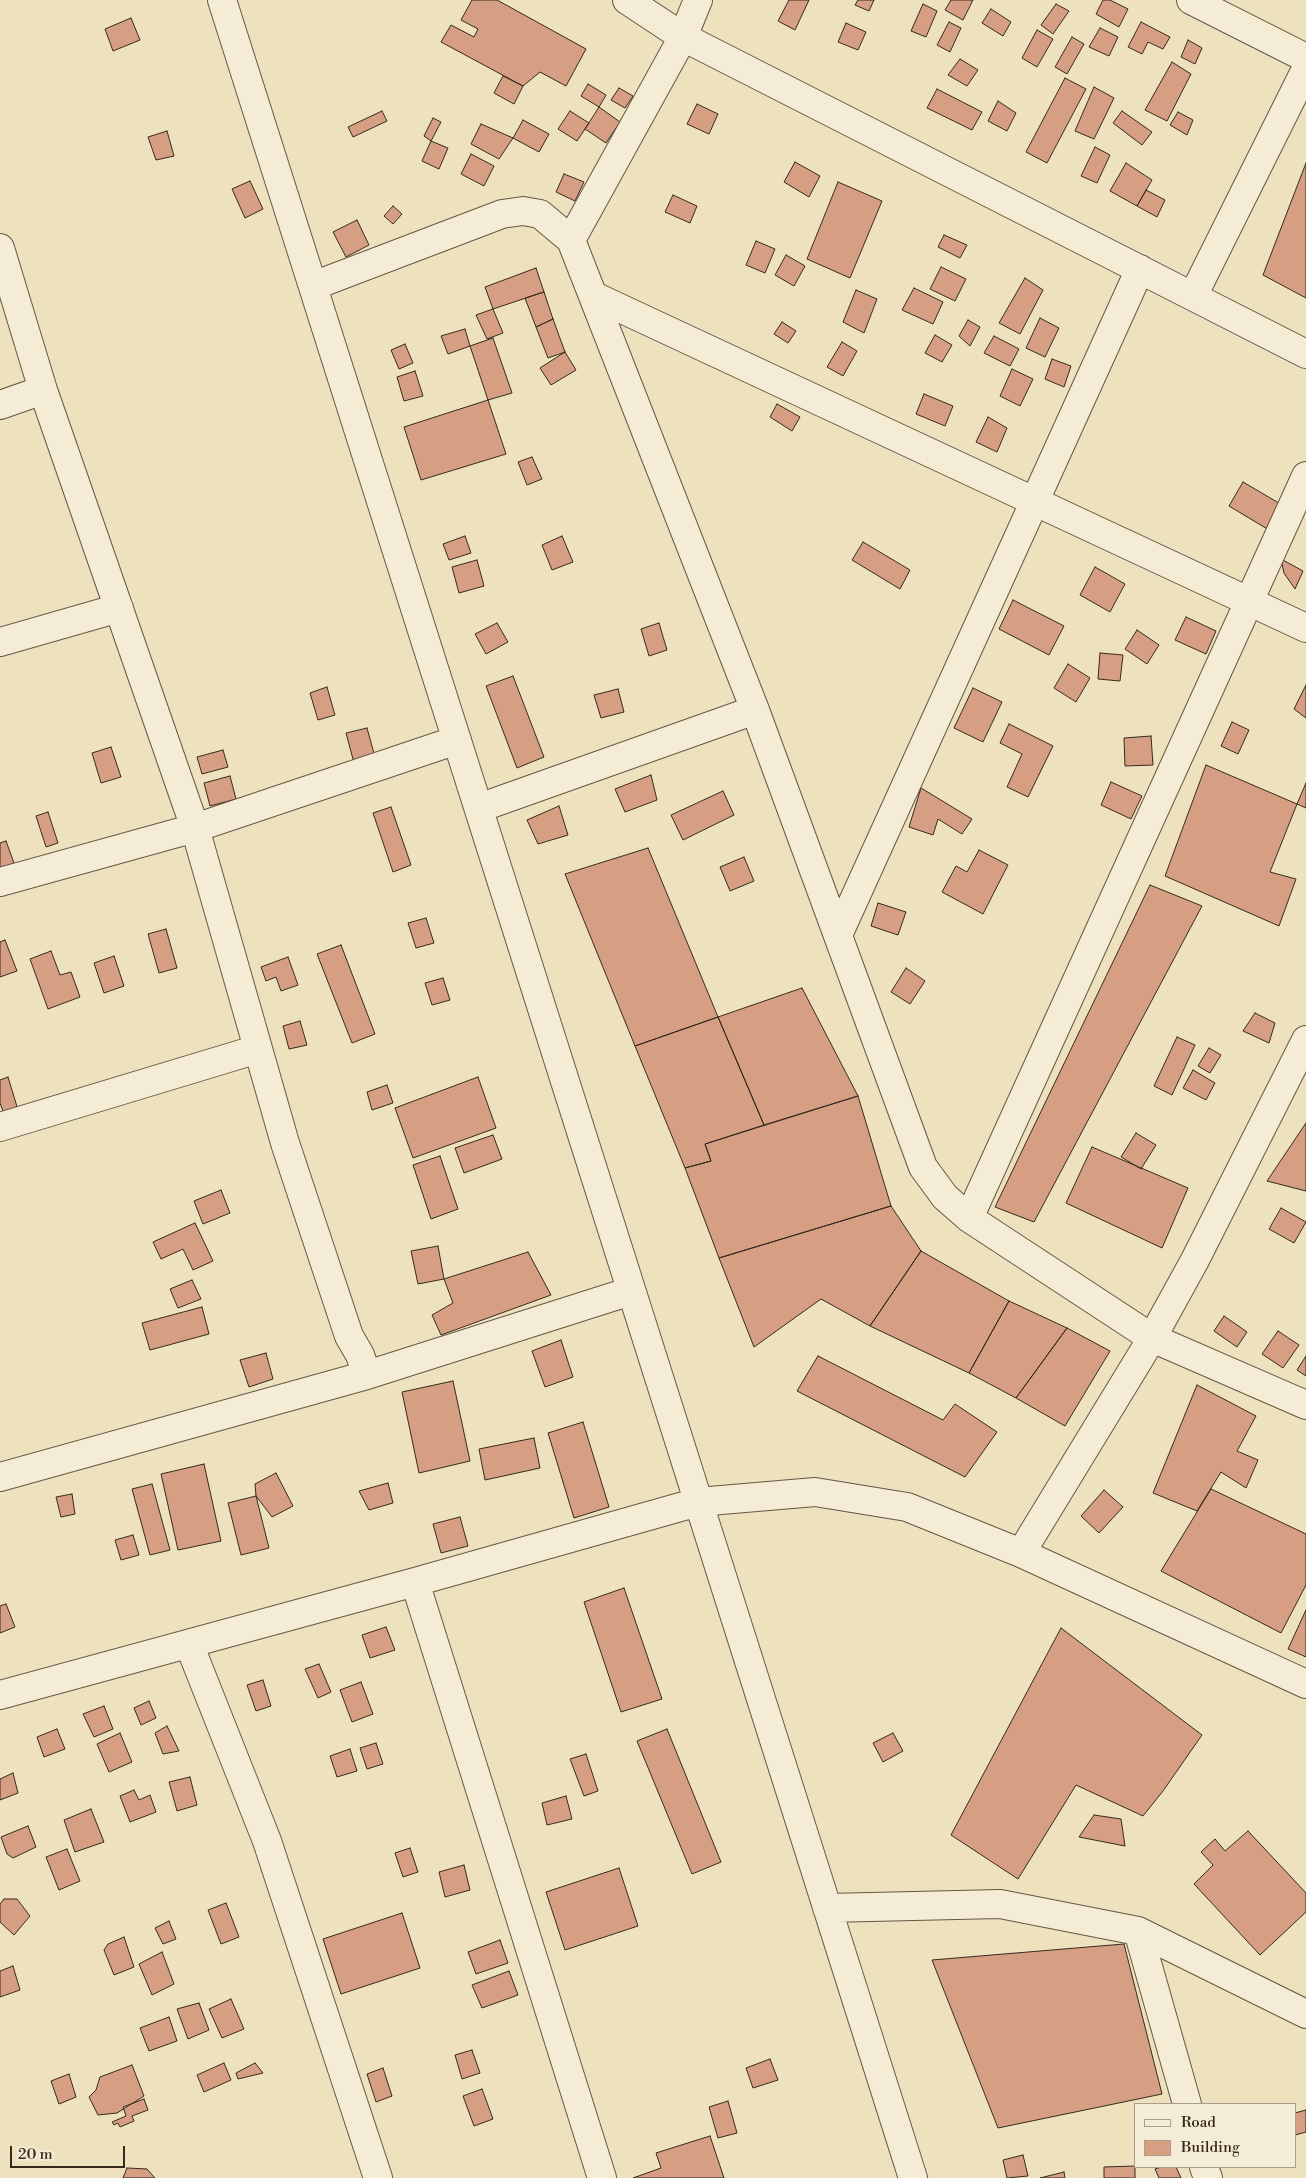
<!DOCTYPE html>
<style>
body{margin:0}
#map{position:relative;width:1306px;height:2178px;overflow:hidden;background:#eee1be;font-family:"Libre Bodoni",serif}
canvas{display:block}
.legend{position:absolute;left:1134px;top:2103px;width:162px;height:65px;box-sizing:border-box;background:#f4ecd5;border:1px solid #a89e8b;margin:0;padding:6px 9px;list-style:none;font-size:15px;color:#362a1d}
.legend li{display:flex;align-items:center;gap:10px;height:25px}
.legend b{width:25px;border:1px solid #a89e8b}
.scale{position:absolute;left:10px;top:2146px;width:115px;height:22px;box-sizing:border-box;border:2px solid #362a1d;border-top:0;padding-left:6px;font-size:15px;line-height:18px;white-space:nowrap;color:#362a1d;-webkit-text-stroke:4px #f4ecd5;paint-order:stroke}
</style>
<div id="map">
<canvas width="1306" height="2178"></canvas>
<ul class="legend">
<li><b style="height:6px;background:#f4ecd5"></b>Road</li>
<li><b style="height:14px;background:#d69f83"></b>Building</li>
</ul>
<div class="scale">20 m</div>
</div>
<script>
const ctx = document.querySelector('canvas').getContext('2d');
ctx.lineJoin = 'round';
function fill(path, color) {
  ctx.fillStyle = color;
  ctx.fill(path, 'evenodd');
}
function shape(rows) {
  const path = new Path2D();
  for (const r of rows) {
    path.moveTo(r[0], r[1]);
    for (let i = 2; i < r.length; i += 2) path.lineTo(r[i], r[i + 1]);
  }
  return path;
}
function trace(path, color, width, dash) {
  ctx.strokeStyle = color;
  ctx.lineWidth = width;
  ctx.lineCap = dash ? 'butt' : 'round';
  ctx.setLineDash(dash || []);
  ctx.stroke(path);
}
const building = shape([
 [472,0,497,0,586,49,566,86,540,72,523,86,441,42,451,25,474,37,478,29,461,20,472,0],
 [789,0,809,0,795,30,778,21,789,0],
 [858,0,874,0,869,11,855,5,858,0],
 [951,0,973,0,963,20,945,10,951,0],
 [1103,0,1110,0,1128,9,1119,27,1096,14,1103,0],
 [923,4,937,11,926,37,911,31,923,4],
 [1056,4,1069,11,1053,34,1041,25,1056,4],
 [991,9,1011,22,1003,36,982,23,991,9],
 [131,18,140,40,113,51,105,29,131,18],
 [949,22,961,28,950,52,937,45,949,22],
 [1141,22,1170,37,1163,49,1148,42,1142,54,1128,47,1141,22],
 [846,23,866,32,858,50,838,42,846,23],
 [1100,28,1118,37,1109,56,1089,47,1100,28],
 [1037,30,1053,39,1037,67,1022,58,1037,30],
 [1072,37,1084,44,1067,74,1055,67,1072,37],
 [1188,40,1202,48,1195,64,1181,57,1188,40],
 [960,59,978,70,967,86,948,75,960,59],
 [1172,62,1191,74,1167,121,1145,110,1172,62],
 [503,76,523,86,514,104,494,93,503,76],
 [1065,78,1086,89,1047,163,1026,152,1065,78],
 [588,84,606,95,599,107,581,96,588,84],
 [1094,87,1114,98,1094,139,1075,131,1094,87],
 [619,88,633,96,625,108,611,100,619,88],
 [937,89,982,112,972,130,927,108,937,89],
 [998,101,1016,113,1007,131,988,121,998,101],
 [697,104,718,114,709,134,687,124,697,104],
 [599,107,620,122,606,143,585,129,599,107],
 [382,111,387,121,353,137,348,127,382,111],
 [570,111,589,123,577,141,558,129,570,111],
 [1122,111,1152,132,1142,145,1113,123,1122,111],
 [1178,112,1193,120,1187,135,1170,125,1178,112],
 [433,118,441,122,431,141,424,136,433,118],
 [523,120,549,134,539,152,513,138,523,120],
 [481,124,513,138,499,159,471,144,481,124],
 [167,131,174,156,156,160,148,137,167,131],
 [431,141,448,148,439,169,422,161,431,141],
 [1095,147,1110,155,1097,183,1081,176,1095,147],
 [471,154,494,166,484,186,461,174,471,154],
 [795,162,820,176,809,197,784,182,795,162],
 [1126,163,1152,180,1137,206,1110,191,1126,163],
 [1306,163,1306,298,1263,275,1306,163],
 [564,174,584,182,575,201,556,192,564,174],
 [250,181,263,209,245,218,232,189,250,181],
 [838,182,882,201,850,278,807,259,838,182],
 [1146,190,1165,200,1157,217,1137,206,1146,190],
 [673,195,697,206,690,223,665,212,673,195],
 [393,206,402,214,393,224,384,216,393,206],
 [357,220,369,245,346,257,333,232,357,220],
 [944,235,967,245,960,258,938,247,944,235],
 [756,241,775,249,765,273,746,265,756,241],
 [786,255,805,266,794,286,775,275,786,255],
 [941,267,966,279,955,301,930,289,941,267],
 [536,268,544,292,493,309,485,287,536,268],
 [1025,278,1043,290,1020,334,999,323,1025,278],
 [914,288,943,302,933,324,902,310,914,288],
 [856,290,877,299,864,333,843,322,856,290],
 [544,292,553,319,536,327,525,298,544,292],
 [493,309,503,333,487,339,476,315,493,309],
 [1040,318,1059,328,1045,357,1026,348,1040,318],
 [553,319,565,352,548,358,536,327,553,319],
 [968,320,980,327,970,346,959,336,968,320],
 [782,322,796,331,788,343,774,334,782,322],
 [465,329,470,346,448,354,441,336,465,329],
 [935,335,952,345,942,362,925,353,935,335],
 [994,336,1019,349,1010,366,984,353,994,336],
 [493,338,512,393,488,400,470,346,493,338],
 [842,342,857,351,843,376,827,367,842,342],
 [405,344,413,363,399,369,391,350,405,344],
 [565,352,576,370,551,385,540,368,565,352],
 [1052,359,1071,366,1064,387,1045,379,1052,359],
 [1012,369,1033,379,1020,406,1000,396,1012,369],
 [415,371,423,396,404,401,397,377,415,371],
 [924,394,953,406,945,426,916,414,924,394],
 [488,400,506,454,421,480,404,427,488,400],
 [777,404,800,417,792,431,770,417,777,404],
 [988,417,1007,428,997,452,976,442,988,417],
 [532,457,542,479,527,485,518,462,532,457],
 [1243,482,1289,509,1274,533,1229,506,1243,482],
 [465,536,471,553,449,560,443,544,465,536],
 [562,536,573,562,552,570,542,545,562,536],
 [863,542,910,570,900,589,852,560,863,542],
 [1281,559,1303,571,1295,589,1284,573,1281,559],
 [477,560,484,586,459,593,452,567,477,560],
 [1095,567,1125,584,1110,612,1080,595,1095,567],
 [1013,600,1064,626,1049,655,999,629,1013,600],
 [1186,617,1216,631,1206,654,1175,640,1186,617],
 [497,623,508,642,486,654,475,634,497,623],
 [659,623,667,650,649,656,641,629,659,623],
 [1137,630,1159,645,1147,664,1125,649,1137,630],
 [1100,653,1123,655,1120,681,1098,679,1100,653],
 [1068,664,1090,678,1076,702,1054,688,1068,664],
 [513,676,544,757,517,768,486,686,513,676],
 [1306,685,1306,718,1294,709,1306,685],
 [327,687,335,715,318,720,310,693,327,687],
 [973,688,1002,702,983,742,954,728,973,688],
 [618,689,624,712,601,718,594,695,618,689],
 [1232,722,1249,730,1238,754,1221,746,1232,722],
 [1009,724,1053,746,1028,797,1007,787,1022,754,1000,743,1009,724],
 [367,728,375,757,354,763,346,733,367,728],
 [1151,736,1153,765,1125,766,1124,738,1151,736],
 [111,747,121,777,101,783,92,753,111,747],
 [223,750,228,767,202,774,197,757,223,750],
 [1206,765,1297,804,1270,872,1296,879,1279,926,1165,876,1206,765],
 [651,775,657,800,625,812,615,789,651,775],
 [230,776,236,799,210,806,204,783,230,776],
 [1111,782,1142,796,1131,819,1101,805,1111,782],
 [1306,783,1306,808,1297,804,1306,783],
 [921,788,972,819,962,834,938,819,933,835,909,827,921,788],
 [723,791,734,815,683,840,671,815,723,791],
 [559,806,568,835,538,844,527,820,559,806],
 [391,807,411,865,393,872,373,813,391,807],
 [48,812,58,843,46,847,36,816,48,812],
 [6,841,14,863,0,869,0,843,6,841],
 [648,848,718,1017,635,1046,565,874,648,848],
 [979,850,1008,865,983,914,942,892,956,866,967,872,979,850],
 [744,857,754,881,730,891,720,867,744,857],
 [1150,885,1202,906,1034,1222,995,1207,1150,885],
 [878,903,906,912,898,935,871,926,878,903],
 [426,918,434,943,416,948,408,923,426,918],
 [166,929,177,968,159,973,148,934,166,929],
 [5,940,17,971,0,977,0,942,5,940],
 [341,945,375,1034,352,1043,317,954,341,945],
 [51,951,60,975,71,972,80,997,48,1009,30,959,51,951],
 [114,956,124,986,104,993,94,963,114,956],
 [288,957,298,985,281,991,276,977,266,981,261,967,288,957],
 [906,968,925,981,910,1004,891,992,906,968],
 [443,978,450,1000,432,1005,425,983,443,978],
 [802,988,858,1096,764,1125,718,1017,802,988],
 [1255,1013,1275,1023,1269,1043,1243,1031,1255,1013],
 [718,1017,764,1125,705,1144,711,1161,685,1168,635,1046,718,1017],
 [300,1021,307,1045,289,1049,283,1026,300,1021],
 [1177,1037,1195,1045,1172,1095,1154,1086,1177,1037],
 [1209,1048,1221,1055,1210,1073,1198,1066,1209,1048],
 [1193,1070,1215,1083,1206,1100,1183,1088,1193,1070],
 [8,1077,18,1110,4,1114,0,1103,0,1080,8,1077],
 [478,1077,496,1128,413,1158,395,1108,478,1077],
 [387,1085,393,1103,372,1110,367,1092,387,1085],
 [858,1096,891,1206,719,1258,685,1168,711,1161,705,1144,858,1096],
 [1306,1123,1306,1191,1267,1181,1306,1123],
 [1136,1133,1156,1145,1141,1169,1121,1157,1136,1133],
 [493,1135,502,1159,464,1173,455,1148,493,1135],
 [1092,1147,1188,1188,1162,1248,1066,1203,1092,1147],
 [440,1156,458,1209,431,1219,413,1165,440,1156],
 [221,1190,230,1213,203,1224,194,1201,221,1190],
 [891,1206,921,1251,870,1326,821,1299,754,1347,719,1258,891,1206],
 [1281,1208,1306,1222,1294,1243,1269,1229,1281,1208],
 [195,1223,213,1261,193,1270,183,1249,161,1259,153,1242,195,1223],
 [438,1246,444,1279,418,1284,411,1251,438,1246],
 [921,1251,1009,1301,969,1373,870,1326,921,1251],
 [528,1252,551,1295,441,1335,432,1315,453,1303,444,1279,528,1252],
 [192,1280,201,1299,178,1308,170,1289,192,1280],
 [1009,1301,1067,1328,1016,1398,969,1373,1009,1301],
 [202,1307,209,1334,150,1350,142,1323,202,1307],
 [1224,1316,1247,1332,1237,1347,1214,1331,1224,1316],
 [1067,1328,1110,1351,1065,1426,1016,1398,1067,1328],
 [1278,1331,1299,1345,1283,1368,1262,1354,1278,1331],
 [561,1340,573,1377,545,1387,532,1351,561,1340],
 [266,1353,273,1379,249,1387,240,1360,266,1353],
 [818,1356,943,1420,955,1404,997,1432,965,1477,797,1391,818,1356],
 [1306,1356,1306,1376,1297,1370,1306,1356],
 [453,1381,470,1461,419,1473,402,1392,453,1381],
 [1197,1385,1256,1416,1237,1451,1258,1460,1246,1488,1221,1472,1197,1511,1153,1493,1197,1385],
 [583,1422,609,1507,574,1518,548,1433,583,1422],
 [534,1438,540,1468,485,1480,479,1449,534,1438],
 [204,1464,221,1541,178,1550,161,1474,204,1464],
 [276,1473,293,1506,272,1517,256,1496,255,1484,276,1473],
 [388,1483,393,1503,369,1510,359,1491,388,1483],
 [152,1484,170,1550,150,1555,132,1489,152,1484],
 [1211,1489,1306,1534,1306,1585,1281,1633,1161,1571,1211,1489],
 [1104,1490,1123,1507,1099,1533,1081,1516,1104,1490],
 [72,1494,75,1514,61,1517,56,1497,72,1494],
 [256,1496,269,1548,241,1555,228,1503,256,1496],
 [460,1517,468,1546,441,1553,433,1524,460,1517],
 [133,1535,139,1555,121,1560,115,1540,133,1535],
 [624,1588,662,1699,621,1712,584,1602,624,1588],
 [6,1604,15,1627,0,1633,0,1606,6,1604],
 [1306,1610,1306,1657,1288,1649,1306,1610],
 [386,1627,395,1650,370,1658,362,1635,386,1627],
 [1061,1628,1202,1735,1163,1791,1143,1816,1076,1785,1018,1879,951,1835,1061,1628],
 [319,1664,331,1692,318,1698,305,1669,319,1664],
 [263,1680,271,1706,256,1711,247,1685,263,1680],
 [361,1682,373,1714,352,1722,340,1690,361,1682],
 [149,1701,156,1718,141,1725,134,1708,149,1701],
 [104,1706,113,1729,94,1737,83,1714,104,1706],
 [167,1726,179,1751,163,1754,155,1733,167,1726],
 [57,1729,65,1749,44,1757,37,1737,57,1729],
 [667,1729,721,1862,692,1874,637,1741,667,1729],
 [120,1733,132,1762,109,1772,97,1744,120,1733],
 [893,1733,903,1751,883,1762,873,1743,893,1733],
 [376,1743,383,1764,367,1769,360,1748,376,1743],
 [350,1749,357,1771,337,1777,330,1756,350,1749],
 [586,1754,598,1791,584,1796,570,1759,586,1754],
 [13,1773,18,1793,0,1800,0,1779,13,1773],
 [190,1777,197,1805,177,1811,169,1782,190,1777],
 [134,1790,139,1800,150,1795,156,1812,130,1822,120,1796,134,1790],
 [566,1796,572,1819,547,1825,542,1803,566,1796],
 [91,1809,104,1842,75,1852,64,1820,91,1809],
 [1094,1815,1121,1819,1125,1846,1079,1837,1094,1815],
 [28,1826,36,1847,13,1858,7,1854,1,1837,28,1826],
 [1248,1831,1306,1893,1306,1912,1260,1955,1194,1884,1213,1865,1201,1852,1215,1839,1225,1851,1248,1831],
 [410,1848,418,1872,403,1877,395,1853,410,1848],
 [67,1849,80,1881,59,1890,46,1857,67,1849],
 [464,1865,470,1890,445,1897,439,1872,464,1865],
 [619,1868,638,1926,565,1950,546,1892,619,1868],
 [4,1899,17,1899,30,1916,14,1935,0,1922,0,1904,4,1899],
 [226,1903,239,1937,221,1944,208,1910,226,1903],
 [402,1913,420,1968,341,1994,323,1939,402,1913],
 [169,1921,176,1939,163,1944,155,1928,169,1921],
 [124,1937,134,1967,114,1975,104,1950,108,1944,124,1937],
 [500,1940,508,1963,476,1974,468,1952,500,1940],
 [1124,1944,1162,2094,998,2128,932,1960,1124,1944],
 [162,1952,174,1984,152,1995,139,1964,162,1952],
 [13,1966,20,1990,0,1997,0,1971,13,1966],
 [509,1971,518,1995,482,2008,472,1985,509,1971],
 [231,1999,244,2029,222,2038,209,2009,231,1999],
 [199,2003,209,2030,188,2039,177,2009,199,2003],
 [169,2017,177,2041,149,2051,140,2028,169,2017],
 [472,2050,480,2073,462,2079,455,2055,472,2050],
 [770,2059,778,2080,753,2088,746,2068,770,2059],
 [224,2063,231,2080,204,2092,197,2075,224,2063],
 [255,2063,263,2073,238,2079,236,2073,255,2063],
 [132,2065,144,2096,117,2113,98,2115,89,2097,96,2090,100,2077,132,2065],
 [383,2068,392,2096,376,2102,367,2074,383,2068],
 [69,2074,76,2097,59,2104,51,2081,69,2074],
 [482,2089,493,2119,474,2126,463,2096,482,2089],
 [144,2099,148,2110,132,2116,134,2121,120,2127,118,2123,114,2125,112,2122,126,2116,123,2107,144,2099],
 [728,2101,737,2133,718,2138,709,2107,728,2101],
 [1306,2110,1306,2132,1295,2135,1295,2113,1306,2110],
 [710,2136,724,2178,633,2178,661,2168,656,2153,710,2136],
 [1023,2155,1028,2176,1007,2178,1003,2160,1023,2155],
 [1135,2166,1135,2178,1104,2178,1104,2167,1135,2166],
 [1161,2167,1176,2167,1181,2178,1159,2178,1155,2169,1161,2167],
 [127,2168,147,2169,155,2178,123,2178,127,2168],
 [1064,2172,1065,2178,1040,2178,1064,2172]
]);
const minor = shape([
 [222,0,913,2178],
 [627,0,683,37,1306,354],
 [1191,0,1306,58],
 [571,240,683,37,698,0],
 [0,248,43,390,195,828,285,1143,349,1336,360,1355,367,1375,631,1291],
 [313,286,502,214,523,211,540,214,571,240,755,710,923,1167,945,1197,969,1218,1152,1338,1306,1405],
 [594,296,1306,628],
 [1193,296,1306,69],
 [0,405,43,390],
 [0,642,119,608],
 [479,808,755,710],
 [0,882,195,828,457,740],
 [838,935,1140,269],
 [0,1127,258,1049],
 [969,1218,1306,476],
 [0,1477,367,1375],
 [1021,1553,1152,1338,1195,1260,1306,1040],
 [415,1582,602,2178],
 [189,1644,267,1841,378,2178],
 [0,1695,415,1582,698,1502,815,1492,907,1507,1021,1553,1306,1684],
 [827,1908,1000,1904,1138,1931,1306,2014],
 [1138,1931,1187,2104],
 [1204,2167,1208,2178]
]);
fill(building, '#d69f83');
trace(building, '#362a1d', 1);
trace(minor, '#645845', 30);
trace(minor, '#f4ecd5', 28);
</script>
